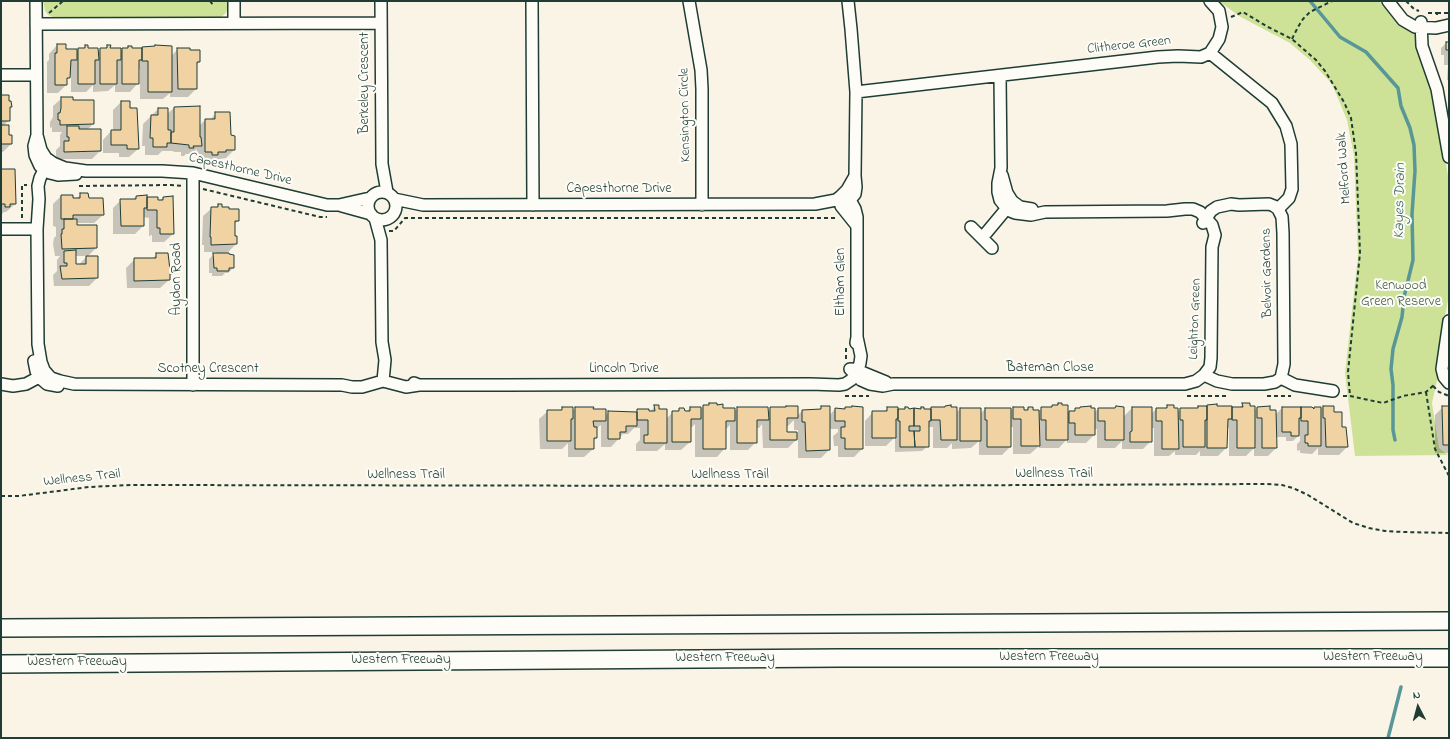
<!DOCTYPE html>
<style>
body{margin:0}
#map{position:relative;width:1450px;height:739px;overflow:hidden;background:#faf4e6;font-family:"Indie Flower",sans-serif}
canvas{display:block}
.frame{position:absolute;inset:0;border:2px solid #1f3d34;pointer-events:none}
.north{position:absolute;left:1398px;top:687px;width:40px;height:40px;-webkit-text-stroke:3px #fdfcf7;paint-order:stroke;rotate:354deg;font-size:11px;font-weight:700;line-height:16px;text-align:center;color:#1f3d34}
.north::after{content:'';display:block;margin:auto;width:14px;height:18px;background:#1f3d34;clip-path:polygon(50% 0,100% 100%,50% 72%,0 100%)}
</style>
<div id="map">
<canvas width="1450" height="739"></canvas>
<div class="frame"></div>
<div class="north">N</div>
</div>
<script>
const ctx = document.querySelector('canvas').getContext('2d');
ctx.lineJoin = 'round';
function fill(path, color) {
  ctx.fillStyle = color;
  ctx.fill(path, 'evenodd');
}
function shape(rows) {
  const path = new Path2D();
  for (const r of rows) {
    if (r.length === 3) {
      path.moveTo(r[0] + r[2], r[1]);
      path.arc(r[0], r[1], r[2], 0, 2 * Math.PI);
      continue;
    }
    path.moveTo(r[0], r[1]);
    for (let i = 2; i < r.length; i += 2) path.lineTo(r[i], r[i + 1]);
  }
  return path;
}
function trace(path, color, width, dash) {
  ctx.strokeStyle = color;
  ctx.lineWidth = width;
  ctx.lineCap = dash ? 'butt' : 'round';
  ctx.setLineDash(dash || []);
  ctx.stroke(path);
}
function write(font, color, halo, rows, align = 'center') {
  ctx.font = font + ' "Indie Flower",sans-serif';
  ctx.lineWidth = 4;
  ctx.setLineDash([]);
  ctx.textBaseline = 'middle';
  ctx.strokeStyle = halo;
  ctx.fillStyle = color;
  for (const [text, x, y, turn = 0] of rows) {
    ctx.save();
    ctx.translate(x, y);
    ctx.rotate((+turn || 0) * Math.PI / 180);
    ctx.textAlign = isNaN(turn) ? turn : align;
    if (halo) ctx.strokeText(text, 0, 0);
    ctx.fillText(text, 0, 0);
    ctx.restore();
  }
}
const green = shape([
 [43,1,228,1,228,7,226,13,220,18,214,20,56,18,48,15,45,11],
 [1219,1,1379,1,1400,24,1415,31,1436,102,1449,182,1449,295,1441,337,1438,376,1432,403,1439,448,1448,455,1355,456,1345,373,1358,257,1354,156,1347,120,1332,84,1310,60,1290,43,1239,16]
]);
const shadow = shape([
 [1446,43,1449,43,1449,80,1447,80,1448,65,1444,65,1444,55,1441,55,1441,48],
 [57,45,65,50,76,52,79,49,83,49,85,46,87,49,97,52,101,49,105,49,107,46,110,46,109,49,120,52,123,49,127,49,129,47,132,49,171,56,178,49,199,62,196,65,196,89,188,97,170,97,170,93,163,99,140,99,140,69,138,69,138,83,130,92,115,92,115,85,108,91,93,92,93,85,86,92,71,92,71,76,66,80,66,85,58,93,47,93,47,62,49,60,49,54],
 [1,96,8,102,11,107,9,108,9,120,3,126,11,144,3,152,1,152],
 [62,98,72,101,93,124,87,130,100,151,92,159,56,159,56,150,60,146,60,135,62,132,52,132,52,127,50,128,50,122,53,117,53,106],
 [121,102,129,109,138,149,129,157,119,157,119,153,103,153,103,140,111,131,113,131,113,110],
 [174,108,199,126,205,120,210,120,216,113,230,136,234,150,226,158,212,160,209,163,204,163,204,160,197,160,197,149,192,154,186,154,184,156,181,156,181,152,174,152,173,151,162,151,158,155,145,155,145,146,142,146,143,124,158,109,167,114],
 [1,170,15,204,6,212,4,212,1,215],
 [81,194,88,199,103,215,94,223,76,223,76,226,96,248,87,257,97,278,89,286,54,286,53,275,57,271,57,260,60,256,55,256,53,244,54,238,56,236,56,227,53,226,53,204,61,196,76,199],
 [75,256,87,256,79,265,75,265],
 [146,196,146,198,157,201,159,201,163,198,173,234,164,242,152,242,152,235,149,236,149,218,143,217,143,226,135,234,113,234,113,208,121,200,132,200,136,197],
 [218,205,238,221,234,224,234,237,236,244,226,254,233,256,233,268,228,273,225,273,222,276,212,276,212,273,209,273,209,259,216,252,204,252,204,245,202,245,203,216,212,208,216,208],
 [157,254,171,274,169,276,169,280,160,288,127,288,126,268,135,259,152,259],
 [710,404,716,406,722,409,734,412,738,408,768,412,771,408,797,416,802,411,819,411,822,407,829,416,835,409,844,410,852,407,862,449,854,457,838,457,838,446,834,446,833,436,838,432,838,429,829,429,829,450,821,458,798,458,798,438,788,448,763,448,762,424,759,428,756,428,756,442,748,450,730,450,730,425,725,430,725,448,717,457,695,457,695,424,692,427,690,427,690,442,681,450,665,450,665,444,657,451,636,451,636,444,640,440,640,428,634,428,628,434,623,434,611,447,601,447,601,425,596,429,596,438,593,441,593,449,584,457,568,457,568,443,562,449,540,449,539,419,548,411,560,411,563,408,572,411,576,408,592,410,605,416,609,412,635,413,638,410,650,412,655,406,666,419,673,412,677,412,680,409,686,412,690,408,701,408],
 [794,420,794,430,798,430,798,433,786,433,786,426,788,426],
 [1058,404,1067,414,1069,412,1073,412,1080,408,1094,413,1098,409,1122,418,1132,408,1151,414,1156,409,1165,409,1167,406,1177,412,1181,409,1197,409,1198,407,1239,408,1243,404,1249,406,1254,411,1257,408,1269,411,1275,415,1282,408,1312,409,1314,408,1320,408,1320,409,1323,407,1333,413,1341,427,1347,447,1339,455,1318,455,1318,448,1312,454,1300,453,1300,450,1297,451,1297,444,1300,441,1300,434,1293,441,1286,441,1286,437,1276,437,1276,448,1268,456,1254,456,1254,448,1246,456,1229,456,1229,428,1226,428,1226,448,1218,456,1200,456,1200,451,1196,455,1175,455,1175,451,1169,456,1154,456,1154,428,1151,428,1151,441,1143,449,1122,449,1122,441,1115,448,1097,448,1097,429,1094,429,1094,435,1086,443,1067,443,1067,439,1059,448,1039,448,1039,446,1030,454,1013,454,1013,427,1010,427,1010,447,1002,455,979,455,979,441,971,448,952,449,952,443,947,448,933,448,933,427,928,427,928,446,922,451,895,452,895,437,886,446,865,446,865,421,873,412,884,412,888,408,897,412,904,410,906,408,908,410,919,410,921,408,922,410,929,410,931,408,944,408,956,413,960,409,980,414,985,409,1010,409,1010,411,1013,408,1025,411,1028,408,1032,411,1039,411,1042,408,1050,408],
 [1443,407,1449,407,1449,453,1435,453,1435,415]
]);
const stream = shape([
 [1310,1,1340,37,1366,52,1398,88,1401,106,1410,128,1414,145,1415,171,1412,214,1413,260,1404,297,1402,317,1393,349,1391,369,1393,385,1393,430,1395,440],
 [1388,738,1401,687]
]);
const building = shape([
 [1446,42,1449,42,1449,60,1449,50,1446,50,1446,42],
 [57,44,66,44,66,49,77,49,77,60,71,60,70,78,67,78,67,85,55,85,55,53,57,53,57,44],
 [85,45,88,45,88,48,98,48,99,60,95,60,95,84,78,84,78,48,85,48,85,45],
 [107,45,111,45,110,48,121,48,121,60,117,60,117,84,100,84,100,48,107,48,107,45],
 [155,45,172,46,172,92,148,92,148,61,142,61,142,47,155,46,155,45],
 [128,46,132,46,132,48,142,48,142,60,139,60,139,84,122,84,122,48,128,48,128,46],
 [177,48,190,48,190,50,200,50,200,62,197,62,197,89,178,89,177,48],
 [1,95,9,95,9,101,11,101,12,107,10,107,10,121,1,121,1,95],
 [61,97,73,97,73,100,94,100,94,124,60,125,60,120,58,120,58,113,60,113,61,108,61,97],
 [121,101,130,101,130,108,137,108,139,149,127,149,127,145,111,145,111,130,121,130,121,101],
 [200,106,200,137,201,137,202,146,193,146,194,148,189,148,189,145,171,143,171,132,174,132,174,107,200,106],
 [158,108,168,108,168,130,171,130,171,143,167,143,167,147,153,147,153,138,150,138,151,115,158,115,158,108],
 [215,112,230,112,231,135,235,136,235,150,226,150,226,152,218,152,218,155,212,155,212,152,205,152,205,119,215,119,215,112],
 [1,125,9,125,9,135,12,135,12,144,1,144,1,125],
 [67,126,79,126,79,129,101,129,101,151,64,152,64,141,69,141,69,137,67,137,67,126],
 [1,169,15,169,16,204,10,204,10,207,5,207,5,204,1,204,1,169],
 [80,193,88,193,89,198,103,198,104,215,73,215,73,219,61,219,61,195,73,195,73,198,80,198,80,193],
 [147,195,147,208,144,208,144,226,121,226,120,199,136,199,136,196,147,195],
 [173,196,174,234,160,234,160,228,157,228,157,210,147,210,147,197,158,197,158,200,163,200,163,197,173,196],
 [218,204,222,204,222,207,229,207,229,209,239,209,239,221,235,221,235,236,237,236,237,244,211,245,211,237,210,237,211,207,218,207,218,204],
 [64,219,77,219,77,225,97,225,97,248,62,249,61,234,62,234,62,229,64,229,64,219],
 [76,250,76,264,86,264,86,256,98,256,98,278,62,279,60,266,67,266,67,263,64,263,64,251,76,250],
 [156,253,168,253,170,270,172,269,172,274,170,274,170,280,134,281,134,258,156,258,156,253],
 [213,253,229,253,229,254,234,255,234,268,229,268,229,271,217,271,217,268,214,268,213,253],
 [709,403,717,403,717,405,723,404,723,408,735,408,735,421,726,421,726,449,703,449,703,405,709,405,709,403],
 [1058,403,1062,403,1062,405,1068,405,1068,440,1046,440,1046,420,1041,420,1041,407,1052,407,1052,405,1058,405,1058,403],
 [1242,403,1250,403,1250,406,1255,406,1255,448,1237,448,1237,420,1232,420,1232,407,1243,407,1242,403],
 [1217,404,1217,406,1232,406,1232,419,1228,419,1227,448,1207,448,1207,405,1217,404],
 [654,405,659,405,659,409,667,409,667,443,644,443,644,435,648,435,648,420,637,420,637,409,649,409,649,411,655,411,654,405],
 [951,405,951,407,957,407,957,440,941,440,940,420,931,420,931,407,945,407,945,406,951,405],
 [1167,405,1174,405,1174,408,1178,408,1179,449,1162,449,1162,421,1156,421,1156,408,1167,408,1167,405],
 [786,406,798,406,798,418,787,418,787,432,797,432,797,440,770,440,770,407,786,407,786,406],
 [821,406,830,406,830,450,806,451,805,422,802,422,802,410,821,409,821,406],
 [852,406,863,407,863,449,845,449,845,438,841,438,841,427,845,427,845,421,835,421,835,408,845,409,845,407,852,407,852,406],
 [1091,406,1091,408,1095,408,1095,435,1075,435,1075,423,1069,423,1069,411,1075,411,1075,408,1080,408,1080,407,1091,406],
 [1116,406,1124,407,1124,440,1105,440,1105,421,1098,421,1098,408,1115,408,1116,406],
 [1198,406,1207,406,1207,420,1205,420,1205,447,1183,447,1183,420,1180,420,1180,408,1198,408,1198,406],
 [1270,406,1270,410,1276,410,1277,448,1262,448,1262,418,1257,418,1257,407,1270,406],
 [1323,406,1334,406,1334,412,1342,412,1342,427,1346,427,1348,447,1326,447,1325,418,1323,418,1323,406],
 [1442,406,1449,406,1449,445,1443,445,1442,406],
 [562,407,573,407,573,419,571,419,571,441,547,441,547,410,562,410,562,407],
 [575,407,594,407,593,409,606,409,606,421,593,421,594,427,597,427,597,438,594,438,594,449,575,449,575,407],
 [690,407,701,407,701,419,691,419,691,442,672,442,672,411,679,411,679,408,684,408,685,411,690,411,690,407],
 [737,407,768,407,769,420,757,420,757,443,737,443,737,407],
 [887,407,898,407,898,419,896,419,896,438,872,438,872,411,887,411,887,407],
 [905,407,908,407,909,409,914,408,914,426,909,426,909,431,914,431,915,447,900,447,900,421,898,421,898,409,905,409,905,407],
 [921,407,924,407,924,409,931,409,931,421,929,421,929,447,915,447,914,431,920,431,920,426,914,426,914,408,921,409,921,407],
 [1013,407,1024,407,1024,410,1028,410,1028,407,1033,407,1033,410,1039,410,1040,446,1021,446,1021,419,1013,419,1013,407],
 [1132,407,1152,407,1152,442,1130,442,1130,432,1132,431,1132,407],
 [1282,407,1301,407,1301,418,1299,418,1299,436,1291,436,1291,432,1282,432,1282,407],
 [1301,407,1312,407,1314,409,1314,407,1321,407,1321,446,1308,446,1308,443,1305,443,1305,435,1308,435,1308,421,1301,421,1301,407],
 [960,408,981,408,981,441,960,441,960,408],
 [985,408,1011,408,1011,447,987,447,987,420,985,420,985,408],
 [608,411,637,412,637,426,626,426,626,432,620,432,620,439,608,439,608,411]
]);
const path = shape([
 [98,1,115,1],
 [210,1,213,5],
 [1406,1,1414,9,1419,11],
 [49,13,63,1],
 [1428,13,1437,13,1437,17],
 [1437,13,1449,13],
 [1231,17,1243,12,1268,27,1292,39,1316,60,1325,71,1344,102,1351,118,1356,153,1360,253,1348,372,1350,396],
 [1292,39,1298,27,1303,19,1310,12,1332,1],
 [79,186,171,185,183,186],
 [203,189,320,217,327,217],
 [22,218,22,185,27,185],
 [389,231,394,231,405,218,835,218,836,219],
 [846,348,846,360],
 [1433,386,1439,392,1449,396],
 [1426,392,1435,449,1449,476],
 [845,396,869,396],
 [1187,396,1229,396],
 [1267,396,1291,396],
 [1343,396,1350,396,1383,403,1403,396,1426,392,1435,384],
 [1,496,19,496,89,487,131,485,812,486,1266,484,1282,485,1293,488,1308,495,1353,523,1369,528,1385,531,1403,532,1449,533]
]);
const minor = shape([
 [36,1,37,135,34,146,35,155,40,166,50,173,58,175,76,174],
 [234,1,234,23],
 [381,1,382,164,387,192],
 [532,1,533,205],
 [689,1,701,70,702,89,702,205],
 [1388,1,1403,20,1415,27,1436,28,1449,25],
 [1421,22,1422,46,1437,89,1449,157],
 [36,24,381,23],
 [1210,53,1219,39,1222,27,1219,11,1210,1],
 [1,75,36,75],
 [1000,76,1001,168,998,183,998,192,1000,200,1004,205,1010,211,1015,213,1031,215,1045,212,1167,211,1185,209,1193,209,1200,212,1212,225,1215,235,1212,247,1211,358,1210,367,1204,375,1217,381,1232,384,1264,384,1275,382,1281,378],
 [856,92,1158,57,1178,56,1201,57,1210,53,1272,103,1286,126,1291,144,1292,189,1289,198,1278,209],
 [37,135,41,150,46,158,53,163,65,168,86,171,162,171,193,173,327,205,339,205,370,198],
 [53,163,44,170,40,178,38,186,39,199,37,229,38,344,41,362,44,370,51,378,60,381,74,384,342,385,352,387,362,387,383,381,406,387,419,385],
 [1002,175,1007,193,1012,201,1020,207,1032,209],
 [382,206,14],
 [394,199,423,205,815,204,836,200,841,196,847,190,855,176],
 [844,204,850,200,855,194,856,187,855,176,856,92,851,29,848,1],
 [342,206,371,214],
 [375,218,381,240,382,342,385,360,383,381],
 [1203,223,1211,211,1217,207,1231,204,1239,205,1269,204,1274,206,1278,209,1282,217,1283,233,1284,364,1281,378],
 [971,227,992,248],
 [1,229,37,229],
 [982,238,1012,202],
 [1449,321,1442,369,1444,377,1449,383],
 [856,343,857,337,857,217,855,209,850,200,841,196,841,206,857,226],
 [34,361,36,371,39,377,47,384,58,386],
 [850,369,861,380,870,384,883,386,893,384,1185,384,1196,381,1204,375],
 [852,369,864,373,886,382],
 [1281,378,1295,385,1333,391],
 [414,383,419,385,505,385,810,384,839,385,845,384,851,380,857,374,860,363,861,356,857,337],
 [1,384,13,386,26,384,39,377,43,371],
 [193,385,193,173]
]);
const highway = shape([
 [1,628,1449,621],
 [1,664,840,658,1449,658]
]);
const streetNames = [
 ["Clitheroe Green",1129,46,-6],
 ["Berkeley Crescent",366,83,-90],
 ["Kensington Circle",686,115,-91],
 ["Melford Walk",1345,168,-94],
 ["Capesthorne Drive",240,170,13],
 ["Capesthorne Drive",619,190],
 ["Belvoir Gardens",1268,273,-91],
 ["Aydon Road",178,279,-90],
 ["Eltham Glen",842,282,-90],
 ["Leighton Green",1196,319,-88],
 ["Bateman Close",1050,369],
 ["Scotney Crescent",208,370],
 ["Lincoln Drive",624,370],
 ["Wellness Trail",1054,475],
 ["Wellness Trail",406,476],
 ["Wellness Trail",730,476],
 ["Wellness Trail",82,479,-6],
 ["Western Freeway",1049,658],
 ["Western Freeway",1373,658],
 ["Western Freeway",725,659],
 ["Western Freeway",401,661],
 ["Western Freeway",77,663]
];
const parkNames = [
 ["Kenwood",1401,287],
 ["Green Reserve",1401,303]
];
const waterNames = [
 ["Kayes Drain",1401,201,-89]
];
fill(green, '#cde297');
fill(shadow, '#0003');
trace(stream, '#599697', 3.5);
fill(building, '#f0d2a3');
trace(building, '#1f3d34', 1);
trace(minor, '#1f3d34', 14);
trace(highway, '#1f3d34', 20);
trace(path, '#1f3d34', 2, [4, 3]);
trace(minor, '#fdfcf7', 11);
trace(highway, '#fdfcf7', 17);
write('14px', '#1f3d34', '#fdfcf7', streetNames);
write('14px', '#425e48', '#fdfcf7', parkNames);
write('italic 15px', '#37625d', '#fdfcf7', waterNames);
</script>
